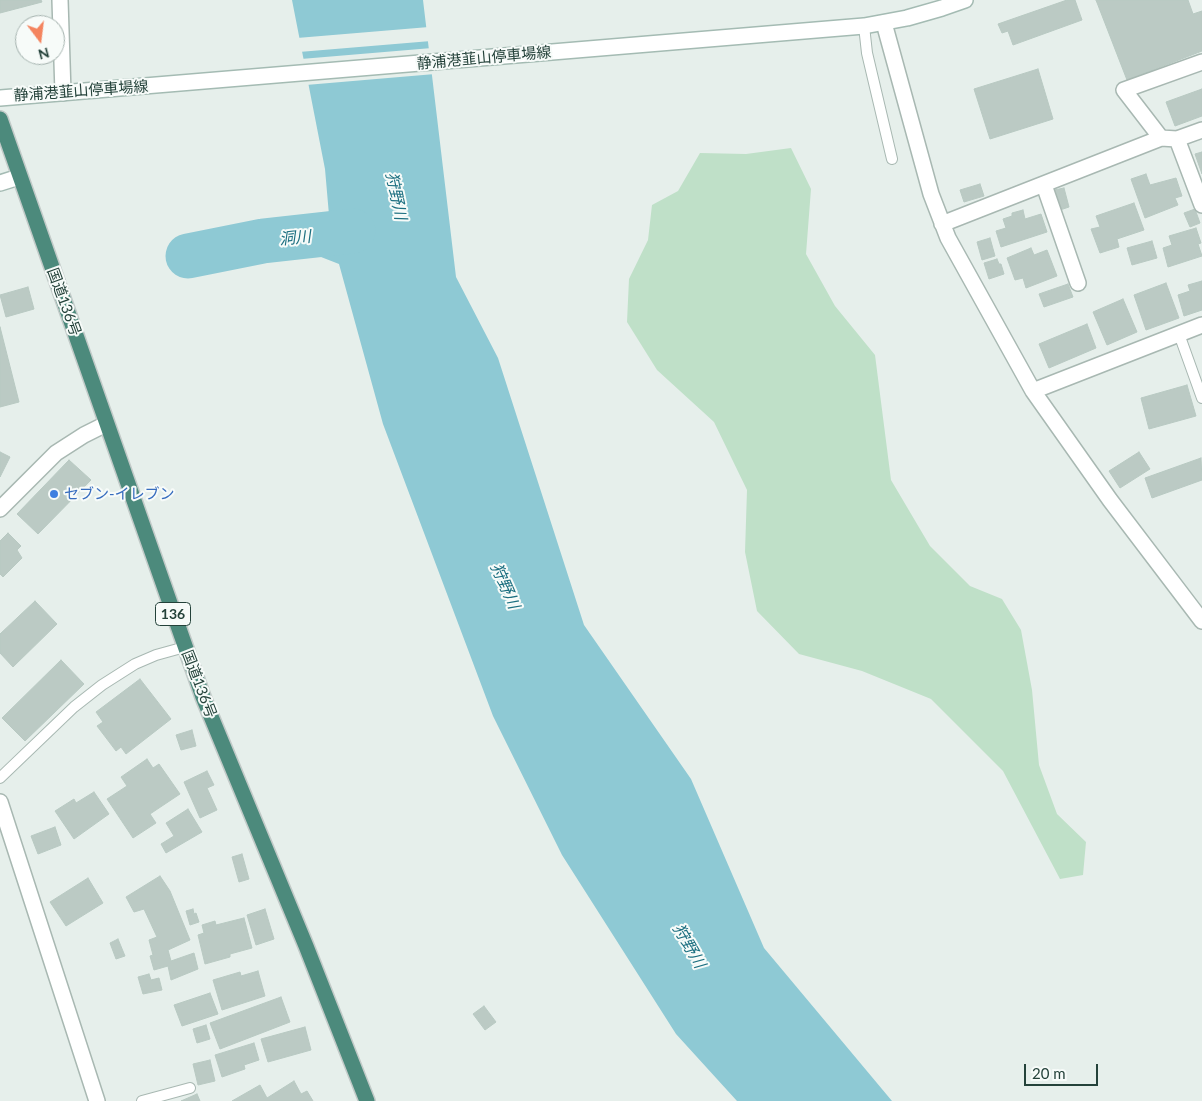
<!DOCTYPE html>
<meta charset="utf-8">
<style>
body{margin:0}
#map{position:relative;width:1202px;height:1101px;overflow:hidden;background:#e6efeb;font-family:Lato,sans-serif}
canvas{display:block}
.north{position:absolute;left:15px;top:15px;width:50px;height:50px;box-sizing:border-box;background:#f7fbf9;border:1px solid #a3b1ad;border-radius:50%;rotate:165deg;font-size:14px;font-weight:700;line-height:20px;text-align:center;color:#24423a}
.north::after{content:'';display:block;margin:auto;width:18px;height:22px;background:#f4845f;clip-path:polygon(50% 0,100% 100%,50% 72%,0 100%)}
.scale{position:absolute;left:1024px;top:1064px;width:74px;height:22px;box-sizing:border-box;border:2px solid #24423a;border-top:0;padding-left:6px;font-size:15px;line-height:18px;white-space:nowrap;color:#24423a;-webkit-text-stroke:4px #f7fbf9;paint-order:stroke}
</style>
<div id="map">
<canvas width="1202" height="1101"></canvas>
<div class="north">N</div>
<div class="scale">20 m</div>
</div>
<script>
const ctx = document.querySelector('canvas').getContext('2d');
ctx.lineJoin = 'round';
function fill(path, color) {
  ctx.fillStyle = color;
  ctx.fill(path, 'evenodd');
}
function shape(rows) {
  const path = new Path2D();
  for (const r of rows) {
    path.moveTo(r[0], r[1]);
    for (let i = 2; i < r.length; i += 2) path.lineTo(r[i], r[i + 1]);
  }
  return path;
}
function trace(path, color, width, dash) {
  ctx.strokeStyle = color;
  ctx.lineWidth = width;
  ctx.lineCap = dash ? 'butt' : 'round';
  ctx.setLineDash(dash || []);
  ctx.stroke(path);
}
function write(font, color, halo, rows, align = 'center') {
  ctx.font = font + ' Lato,"Noto Sans JP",sans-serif';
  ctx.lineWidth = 4;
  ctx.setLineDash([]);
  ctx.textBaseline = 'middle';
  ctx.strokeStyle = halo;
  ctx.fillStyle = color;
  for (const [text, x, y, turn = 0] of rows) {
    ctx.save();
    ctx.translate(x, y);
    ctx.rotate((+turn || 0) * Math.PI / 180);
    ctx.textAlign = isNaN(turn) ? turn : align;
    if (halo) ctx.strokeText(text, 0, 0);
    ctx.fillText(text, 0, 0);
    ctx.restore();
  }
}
const green = shape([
 [791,148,811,189,806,254,835,306,875,355,891,480,930,546,970,586,1002,599,1021,630,1032,690,1039,765,1057,814,1086,842,1083,875,1060,879,1003,771,931,699,862,671,799,654,757,611,745,552,747,490,714,422,657,370,627,322,629,279,648,240,652,205,678,191,700,153,746,154]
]);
const water = shape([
 [292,0,423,0,456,277,498,358,584,625,691,779,764,948,892,1101,737,1101,676,1034,562,855,493,716,383,424,339,264,321,257,294,251,291,233,306,228,329,215,325,169]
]);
const pier = shape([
 [429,27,431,41,299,52,297,38],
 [432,48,435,74,306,85,301,59]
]);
const river = shape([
 [188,256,263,241,353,231]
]);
const building = shape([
 [0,0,41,0,42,2,0,13,0,0],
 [1067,0,1075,0,1082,20,1013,45,1008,31,1002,33,998,24,1067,0],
 [1096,0,1188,0,1193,14,1202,11,1202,51,1127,80,1096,0],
 [1038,69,1053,119,990,139,974,89,1038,69],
 [1202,89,1202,116,1175,126,1166,102,1202,89],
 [1202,152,1202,174,1195,154,1202,152],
 [1146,174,1150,185,1176,178,1182,196,1175,198,1178,205,1145,218,1131,179,1146,174],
 [980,184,984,196,964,202,960,190,980,184],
 [1064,188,1069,207,1060,210,1054,190,1064,188],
 [1134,203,1144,230,1117,239,1119,247,1100,253,1091,229,1100,227,1096,216,1134,203],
 [1195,209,1200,223,1190,227,1184,213,1195,209],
 [1023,210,1025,219,1041,214,1047,232,1001,247,996,231,1006,228,1003,219,1012,216,1012,213,1023,210],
 [1196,228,1201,243,1198,244,1202,256,1168,267,1163,248,1172,245,1169,236,1196,228],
 [990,238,995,256,982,260,977,242,990,238],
 [1152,241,1157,258,1132,265,1127,248,1152,241],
 [1031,248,1034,255,1047,250,1057,276,1026,288,1023,278,1015,280,1007,258,1031,248],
 [997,259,999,264,1001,264,1004,274,989,279,984,263,997,259],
 [1202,281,1202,310,1184,316,1178,295,1190,291,1188,285,1202,281],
 [1166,283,1179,318,1146,330,1134,295,1166,283],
 [1068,284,1073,297,1044,307,1039,294,1068,284],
 [28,287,34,309,6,317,0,295,28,287],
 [1123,299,1137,332,1107,345,1093,312,1123,299],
 [1087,324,1096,348,1049,368,1039,344,1087,324],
 [0,327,19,402,0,407,0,327],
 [1187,385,1196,416,1149,429,1141,398,1187,385],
 [0,452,10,457,0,477,0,452],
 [1139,452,1150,469,1120,488,1109,471,1139,452],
 [1201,458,1202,480,1152,498,1145,478,1201,458],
 [69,460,91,480,38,534,17,514,69,460],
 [8,533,21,546,17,550,22,558,3,577,0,574,0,541,8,533],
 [35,601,57,624,13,667,0,653,0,634,35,601],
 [61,660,84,684,25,741,2,718,61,660],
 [140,679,171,719,126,754,121,747,116,751,97,726,103,722,96,712,140,679],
 [192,730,196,746,181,750,176,735,192,730],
 [147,759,153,768,159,764,180,794,150,814,156,823,133,838,107,799,127,786,121,777,147,759],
 [207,771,214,785,207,788,217,810,200,818,184,782,207,771],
 [94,792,109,814,74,839,55,811,74,799,76,803,94,792],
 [188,809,202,832,166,853,161,844,174,836,166,823,188,809],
 [55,827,61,845,38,854,31,836,55,827],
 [242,854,249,879,239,882,232,857,242,854],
 [160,876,170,891,190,940,168,950,171,961,194,953,198,969,171,980,168,966,154,970,150,956,153,955,149,940,157,937,144,909,134,912,126,897,160,876],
 [88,878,103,903,66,926,50,902,88,878],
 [193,909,194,914,196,913,199,922,190,925,186,911,193,909],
 [265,909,274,939,256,945,247,915,265,909],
 [244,918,252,948,230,954,230,957,205,964,198,935,204,933,202,925,215,921,216,925,244,918],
 [118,939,125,956,116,959,110,943,118,939],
 [258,971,265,996,222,1010,213,980,240,972,241,976,258,971],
 [149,974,151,980,159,978,162,990,143,994,138,977,149,974],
 [210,993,218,1014,182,1026,174,1005,210,993],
 [281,997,290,1022,220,1049,210,1023,281,997],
 [484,1006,496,1022,485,1030,473,1014,484,1006],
 [206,1025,210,1039,197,1043,193,1029,206,1025],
 [305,1027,311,1050,268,1062,261,1039,305,1027],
 [254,1043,259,1060,244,1065,245,1069,222,1077,215,1055,254,1043],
 [210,1060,215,1081,198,1085,193,1064,210,1060],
 [294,1081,301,1094,307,1091,313,1101,232,1101,260,1085,267,1098,294,1081],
 [197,1094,200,1101,181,1101,197,1094]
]);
const service = shape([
 [864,26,867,53,892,159],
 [1179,334,1202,398],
 [0,778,74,707,102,685,135,664,156,655,185,647],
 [142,1101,190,1088]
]);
const minor = shape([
 [60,0,63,93],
 [884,23,931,194,948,238,1033,391,1110,500,1202,621],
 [1161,138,1124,90,1202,62],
 [1177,139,1202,205],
 [1044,185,1078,283],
 [942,224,1161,138,1177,139,1202,130],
 [1033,391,1202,325],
 [0,509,56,453,84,435,106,424],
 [0,802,97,1101]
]);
const secondary = shape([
 [0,98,864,26,907,18,942,8,965,0],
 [0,183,19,177]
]);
const trunk = shape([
 [0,119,203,697,306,946,367,1101]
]);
const markers = [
 [54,494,5,"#3f7fe0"]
];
const shields = [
 [173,614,35]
];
const shieldNames = [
 ["136",173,614]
];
const streetNames = [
 ["静浦港韮山停車場線",484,58,-5],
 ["静浦港韮山停車場線",81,91,-4],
 ["国道136号",64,302,70],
 ["国道136号",199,684,69]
];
const shopNames = [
 ["セブン-イレブン",64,494]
];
const waterNames = [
 ["狩野川",396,196,78],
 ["洞川",295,238,-6],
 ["狩野川",505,586,66],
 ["狩野川",689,946,60]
];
fill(green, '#bfe0c8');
fill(water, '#8ec9d4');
fill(pier, '#e6efeb');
trace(river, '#8ec9d4', 45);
fill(building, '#bbcac4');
trace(building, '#b8c9c2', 1);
trace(service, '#a8b8b2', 12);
trace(minor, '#a8b8b2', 18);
trace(secondary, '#a4bbb3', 18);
trace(trunk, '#c2cac8', 18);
trace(service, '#fff', 10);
trace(minor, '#fff', 15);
trace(secondary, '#fff', 15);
trace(trunk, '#4c8a7c', 15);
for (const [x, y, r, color] of markers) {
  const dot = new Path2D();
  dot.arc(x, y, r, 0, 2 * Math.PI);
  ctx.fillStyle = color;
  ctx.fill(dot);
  trace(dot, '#f7fbf9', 2);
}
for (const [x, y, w] of shields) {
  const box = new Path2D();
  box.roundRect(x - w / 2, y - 11.5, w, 23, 4);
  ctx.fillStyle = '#f7fbf9';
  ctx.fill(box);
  trace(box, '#24423a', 1);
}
write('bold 14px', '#24423a', null, shieldNames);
write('15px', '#24423a', '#f7fbf9', streetNames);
write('15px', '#366cbe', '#f7fbf9', shopNames, 'left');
write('italic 16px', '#1c6f80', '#f7fbf9', waterNames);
</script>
